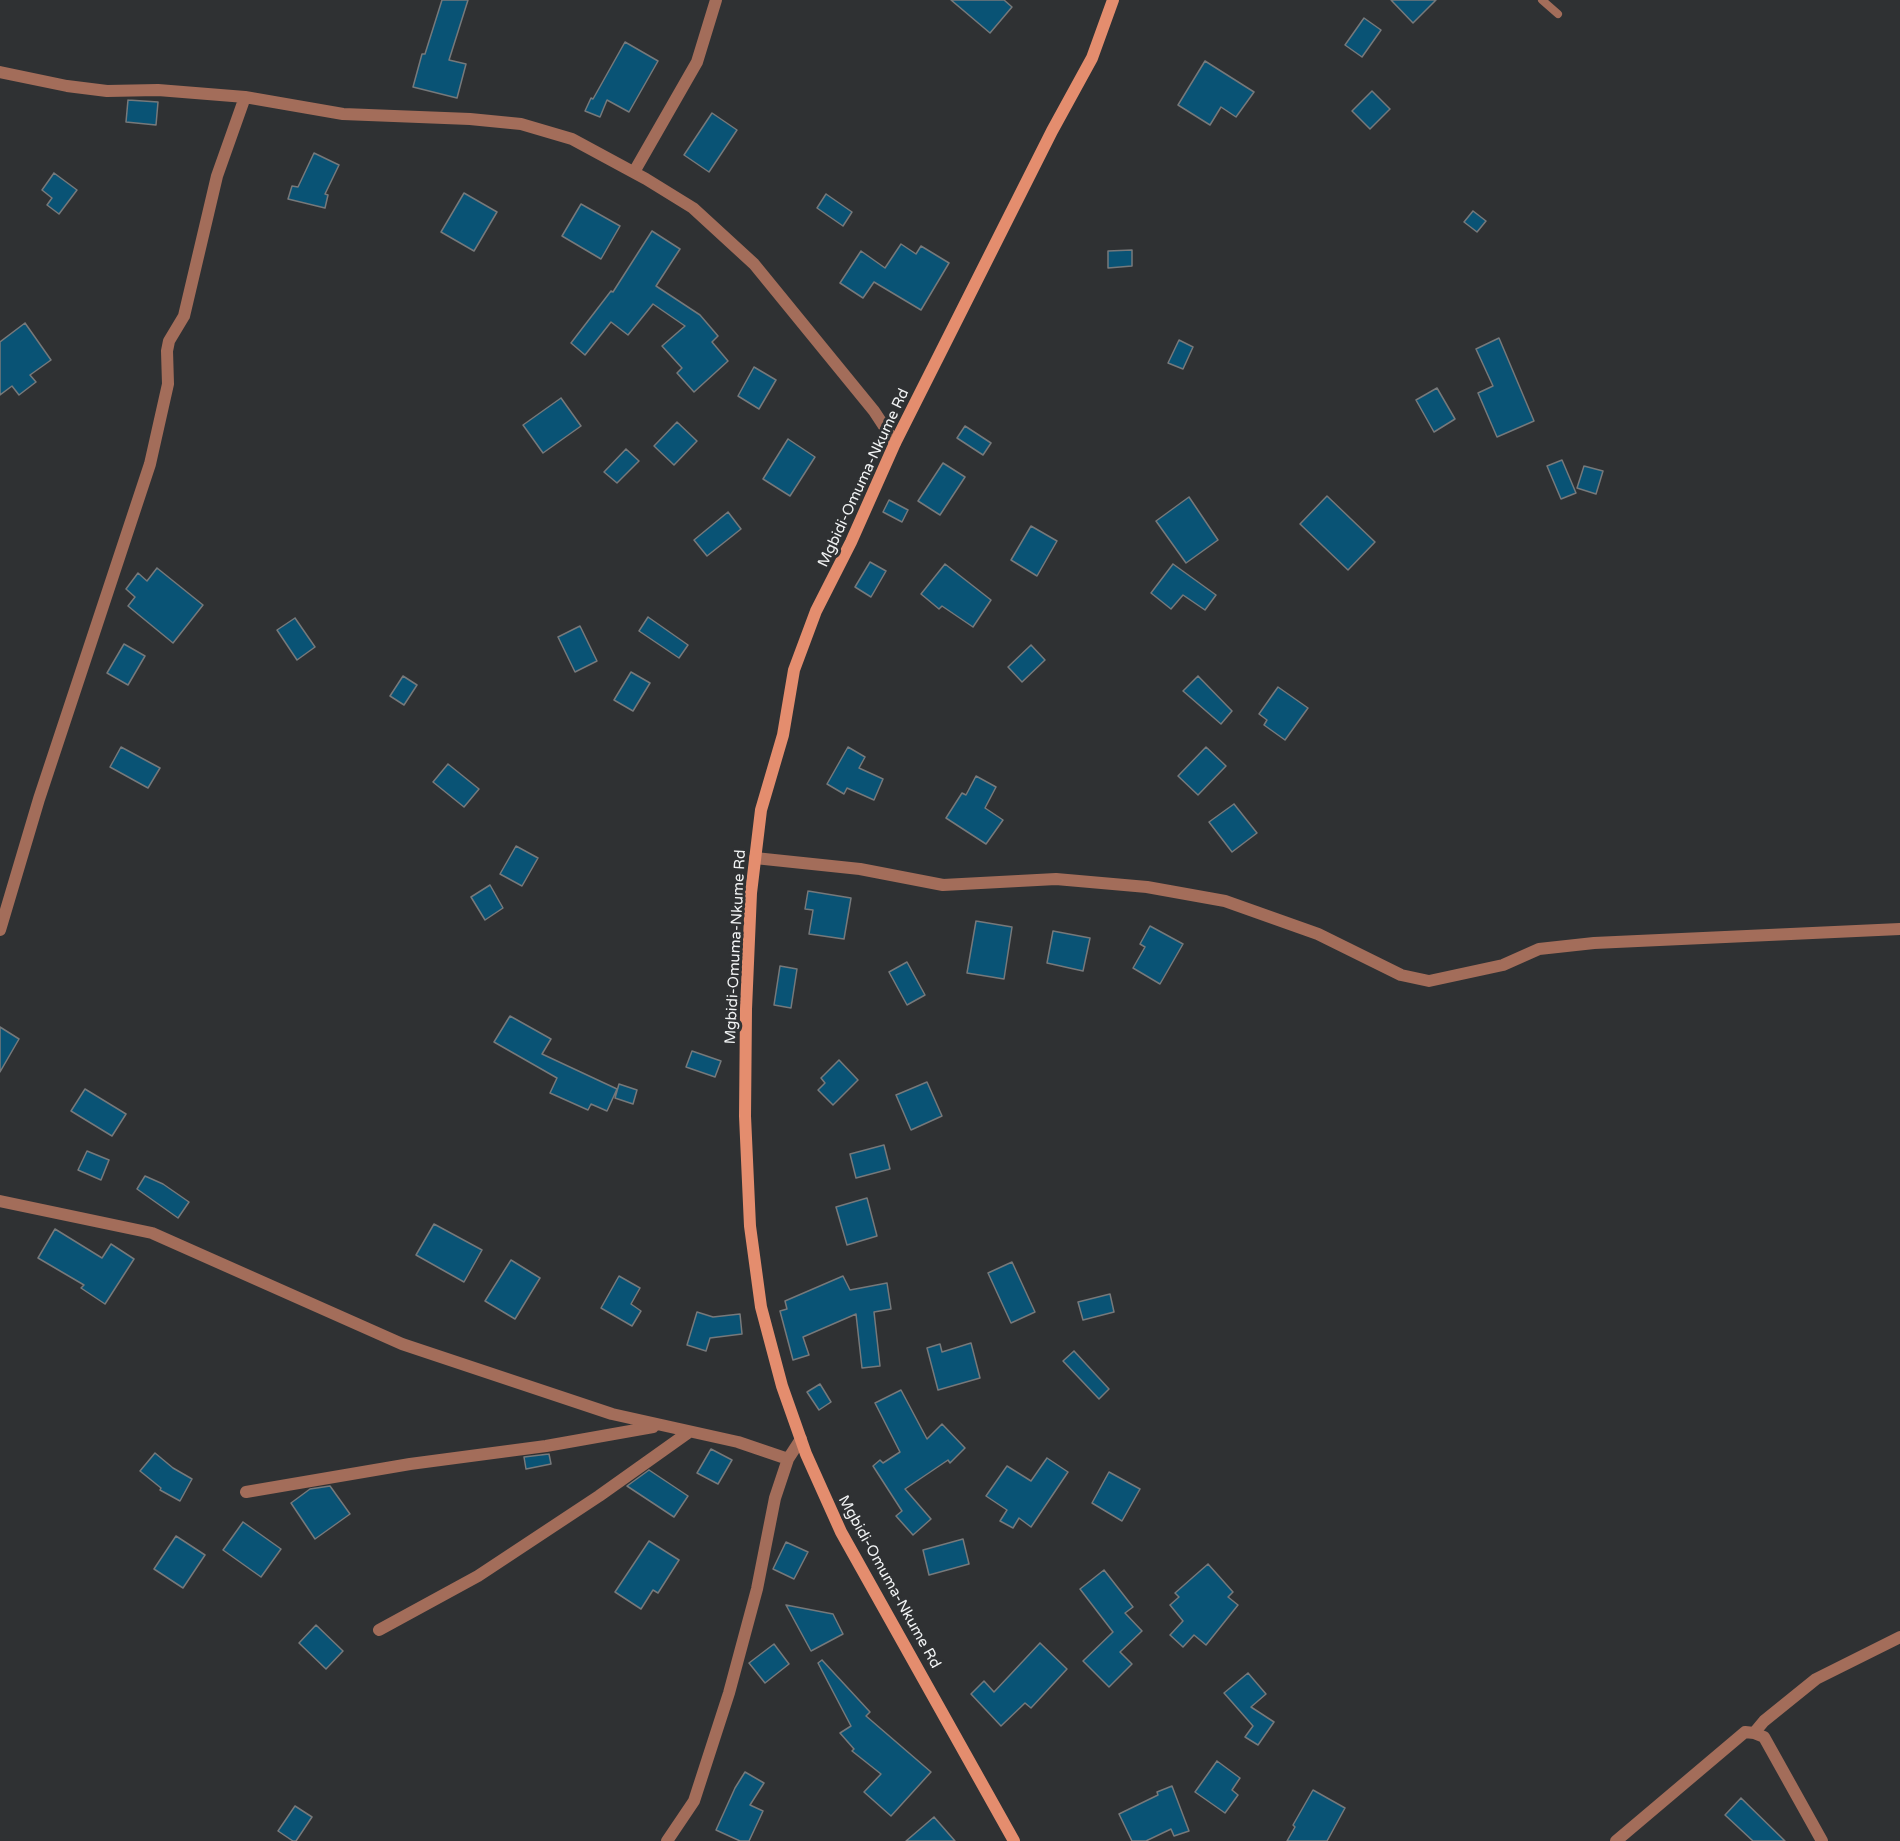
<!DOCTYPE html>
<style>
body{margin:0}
canvas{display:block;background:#2f3133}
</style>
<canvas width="1900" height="1841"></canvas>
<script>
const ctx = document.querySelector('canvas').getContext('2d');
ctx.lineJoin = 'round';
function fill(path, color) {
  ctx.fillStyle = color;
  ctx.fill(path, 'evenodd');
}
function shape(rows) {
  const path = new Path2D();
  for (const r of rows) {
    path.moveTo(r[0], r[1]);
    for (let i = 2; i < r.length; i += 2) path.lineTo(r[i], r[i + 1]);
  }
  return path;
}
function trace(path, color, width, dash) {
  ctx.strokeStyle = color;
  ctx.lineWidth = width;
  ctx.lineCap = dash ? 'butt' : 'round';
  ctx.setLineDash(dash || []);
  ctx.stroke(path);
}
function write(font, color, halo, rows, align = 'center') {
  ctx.font = font + ' "Varela Round",sans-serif';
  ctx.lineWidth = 6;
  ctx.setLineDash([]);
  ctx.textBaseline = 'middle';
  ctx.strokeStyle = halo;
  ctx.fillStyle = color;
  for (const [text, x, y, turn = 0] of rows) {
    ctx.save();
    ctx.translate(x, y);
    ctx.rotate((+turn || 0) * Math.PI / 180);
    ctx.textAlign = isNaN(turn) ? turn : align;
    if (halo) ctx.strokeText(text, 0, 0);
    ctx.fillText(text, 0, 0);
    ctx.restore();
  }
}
const building = shape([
 [442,0,468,0,449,60,466,64,457,98,413,87,422,54,425,54,442,0],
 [951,0,1004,0,1012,7,990,33,951,0],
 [1391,0,1436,0,1413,23,1391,0],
 [1364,18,1381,30,1362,57,1345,45,1364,18],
 [625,42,658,61,629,112,607,100,600,117,585,111,591,98,593,99,625,42],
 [1205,61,1254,92,1236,117,1221,107,1210,125,1178,105,1205,61],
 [1372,91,1390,109,1370,129,1352,111,1372,91],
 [128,100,158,102,156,125,126,122,128,100],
 [712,113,737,130,709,172,684,155,712,113],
 [314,153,339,165,325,194,328,195,325,208,288,199,292,186,298,187,314,153],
 [54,173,77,190,59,214,47,205,52,198,42,190,54,173],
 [464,193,497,212,474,251,441,232,464,193],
 [826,194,852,212,843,226,817,208,826,194],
 [581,204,620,226,601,259,562,236,581,204],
 [1473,211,1486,221,1477,232,1464,222,1473,211],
 [652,231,680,249,656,286,700,315,718,336,712,342,728,361,694,392,677,373,682,368,662,346,685,326,653,304,628,335,611,322,585,355,571,343,611,291,613,292,652,231],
 [901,244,916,254,921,246,949,263,921,310,874,282,863,298,840,283,861,251,885,268,901,244],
 [1132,250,1132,266,1108,268,1108,251,1132,250],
 [25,323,51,360,30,375,36,382,19,395,12,386,0,395,0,342,25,323],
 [1499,338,1534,421,1497,437,1478,393,1493,386,1476,349,1499,338],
 [1179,340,1193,347,1183,369,1168,363,1179,340],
 [754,367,776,380,759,409,738,396,754,367],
 [1437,388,1455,419,1434,432,1416,400,1437,388],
 [561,398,581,426,543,453,523,425,561,398],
 [677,422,697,441,674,465,654,446,677,422],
 [965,426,991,443,983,455,957,438,965,426],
 [788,439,815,457,790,496,763,479,788,439],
 [626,449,639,461,617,483,604,472,626,449],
 [1562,460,1576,493,1561,499,1547,466,1562,460],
 [943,463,965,477,940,515,918,501,943,463],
 [1584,466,1603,471,1596,494,1577,488,1584,466],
 [1327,496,1375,542,1348,570,1300,524,1327,496],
 [1189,497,1218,540,1186,563,1156,521,1189,497],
 [889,500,908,510,902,522,883,512,889,500],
 [728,512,741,529,707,556,694,540,728,512],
 [1031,526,1057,541,1037,576,1011,560,1031,526],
 [870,562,886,571,871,597,855,587,870,562],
 [945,564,991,600,973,627,942,606,939,609,921,594,945,564],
 [1173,564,1216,595,1205,610,1183,595,1171,609,1151,593,1173,564],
 [157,568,203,605,173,643,128,606,135,597,126,589,138,573,147,581,157,568],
 [648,617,688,645,679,658,639,631,648,617],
 [295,618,315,647,297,660,277,630,295,618],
 [580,626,597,661,575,672,558,637,580,626],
 [124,644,145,656,128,685,107,673,124,644],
 [1031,645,1045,660,1022,682,1008,667,1031,645],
 [631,672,650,683,633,711,614,700,631,672],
 [403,676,417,685,404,705,390,696,403,676],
 [1198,676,1232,711,1221,724,1183,691,1198,676],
 [1278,687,1308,708,1285,740,1264,725,1267,720,1259,714,1278,687],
 [121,747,160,768,148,788,110,767,121,747],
 [848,747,865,757,859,768,883,779,874,800,847,788,844,794,827,784,848,747],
 [1206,747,1226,766,1198,795,1178,776,1206,747],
 [448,764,479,789,464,807,433,782,448,764],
 [976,776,996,787,985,808,1003,820,986,844,946,818,962,793,966,795,976,776],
 [1234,804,1257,833,1232,852,1209,822,1234,804],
 [516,846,538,858,522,886,500,874,516,846],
 [490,885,503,908,485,920,471,897,490,885],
 [808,891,851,898,844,939,809,934,813,910,805,909,808,891],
 [976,921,1012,927,1004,979,967,973,976,921],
 [1150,926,1183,944,1160,984,1133,968,1145,947,1140,944,1150,926],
 [1053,931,1090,938,1083,971,1047,963,1053,931],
 [907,962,925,995,907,1005,889,972,907,962],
 [780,966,797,969,791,1008,774,1005,780,966],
 [510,1016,551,1039,542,1054,617,1089,607,1111,591,1104,588,1110,550,1093,557,1078,494,1042,510,1016],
 [0,1027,19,1039,0,1072,0,1027],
 [692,1051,721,1061,715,1077,686,1067,692,1051],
 [839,1060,858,1080,833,1105,818,1090,825,1083,821,1078,839,1060],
 [927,1082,942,1116,911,1130,896,1095,927,1082],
 [619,1084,637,1090,633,1104,615,1098,619,1084],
 [85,1089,126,1114,112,1136,71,1111,85,1089],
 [884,1145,890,1169,856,1178,850,1154,884,1145],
 [87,1151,109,1160,101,1180,78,1170,87,1151],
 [145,1176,163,1184,189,1202,178,1218,137,1189,145,1176],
 [867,1198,877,1236,847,1245,836,1207,867,1198],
 [434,1224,482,1250,464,1282,416,1255,434,1224],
 [55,1229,102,1258,111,1244,134,1259,105,1304,81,1288,84,1285,38,1258,55,1229],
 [511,1260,540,1278,515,1319,485,1301,511,1260],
 [1012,1262,1035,1312,1011,1323,988,1273,1012,1262],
 [619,1276,640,1288,631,1304,641,1311,632,1326,601,1308,619,1276],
 [843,1276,850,1290,887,1283,891,1309,874,1312,880,1366,862,1368,856,1314,803,1337,809,1355,793,1360,780,1311,787,1309,785,1301,843,1276],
 [1110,1294,1114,1312,1083,1320,1078,1302,1110,1294],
 [697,1312,713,1317,740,1314,742,1334,710,1338,706,1351,687,1345,697,1312],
 [971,1343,980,1378,938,1390,927,1348,940,1344,942,1352,971,1343],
 [1074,1351,1109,1389,1099,1399,1063,1361,1074,1351],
 [820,1384,831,1402,819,1410,807,1392,820,1384],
 [901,1390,927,1439,942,1424,965,1448,950,1463,948,1460,905,1489,931,1519,913,1535,896,1516,902,1511,873,1466,880,1460,883,1463,900,1452,875,1403,901,1390],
 [711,1449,732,1460,718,1484,697,1473,711,1449],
 [155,1453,173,1468,192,1479,180,1501,160,1490,161,1488,140,1471,155,1453],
 [549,1454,551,1464,526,1469,524,1457,549,1454],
 [1047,1458,1068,1472,1031,1527,1019,1518,1013,1528,1000,1521,1007,1510,986,1496,1007,1466,1031,1481,1047,1458],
 [649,1470,688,1496,674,1517,627,1486,649,1470],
 [1109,1472,1140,1489,1122,1521,1092,1503,1109,1472],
 [330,1486,350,1514,315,1539,291,1503,310,1489,330,1486],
 [243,1522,281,1549,261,1577,223,1550,243,1522],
 [176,1536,205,1555,183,1588,154,1569,176,1536],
 [963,1539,969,1564,929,1575,923,1550,963,1539],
 [649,1541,679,1560,658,1593,653,1590,641,1609,615,1592,649,1541],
 [786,1542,808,1552,794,1579,773,1569,786,1542],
 [1208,1564,1233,1592,1228,1597,1238,1605,1206,1645,1194,1635,1183,1647,1170,1635,1183,1621,1170,1605,1179,1597,1175,1593,1208,1564],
 [1104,1570,1133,1607,1125,1613,1142,1631,1120,1652,1132,1664,1109,1687,1083,1661,1113,1632,1080,1589,1104,1570],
 [786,1605,833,1614,843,1634,811,1651,786,1605],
 [316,1625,343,1651,326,1669,299,1643,316,1625],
 [1040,1643,1067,1669,1031,1708,1025,1703,1001,1726,971,1694,984,1681,994,1692,1040,1643],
 [774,1644,789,1664,765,1683,749,1663,774,1644],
 [822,1660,870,1712,866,1716,931,1772,891,1816,864,1792,881,1774,852,1751,854,1749,840,1733,851,1726,818,1663,822,1660],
 [1248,1673,1266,1694,1251,1707,1274,1722,1258,1745,1245,1737,1253,1726,1224,1693,1248,1673],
 [1217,1761,1240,1778,1232,1790,1238,1795,1225,1813,1195,1792,1217,1761],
 [745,1772,764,1783,750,1805,763,1811,749,1841,740,1841,716,1830,735,1788,745,1772],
 [1172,1786,1189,1831,1174,1836,1171,1829,1146,1841,1132,1841,1119,1814,1158,1795,1157,1792,1172,1786],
 [1313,1790,1345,1808,1327,1841,1287,1841,1295,1827,1293,1825,1313,1790],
 [1741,1798,1785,1841,1753,1841,1725,1815,1741,1798],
 [295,1806,312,1817,296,1841,293,1841,278,1831,295,1806],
 [934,1817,955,1841,906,1841,934,1817]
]);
const lane = shape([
 [1542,0,1558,14]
]);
const street = shape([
 [0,72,67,86,107,91,158,90,245,97,343,114,470,119,521,124,572,139,646,179,693,208,754,264,874,411,895,443],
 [634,172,697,62,716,0],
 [755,858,860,869,943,885,1056,879,1147,887,1225,901,1318,934,1401,975,1429,981,1503,965,1539,949,1594,943,1900,929],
 [0,930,39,799,150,464,168,384,167,351,169,341,184,316,217,176,245,97],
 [0,1201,152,1233,402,1344,612,1414,738,1442,788,1459],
 [246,1492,410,1464,546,1446,653,1427],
 [379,1630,478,1576,599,1496,689,1432],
 [1754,1733,1764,1721,1816,1679,1900,1637],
 [667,1841,694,1801,729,1693,757,1589,775,1498,788,1459,801,1439],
 [1616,1841,1745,1732,1754,1733,1764,1737,1822,1841]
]);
const secondary = shape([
 [1014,1841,841,1532,806,1454,782,1386,761,1307,750,1226,745,1116,746,1009,751,893,761,810,783,735,794,670,816,611,851,542,895,443,1052,131,1092,58,1113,0]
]);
const streetNames = [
 ["Mgbidi-Omuma-Nkume Rd",864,478,-65],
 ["Mgbidi-Omuma-Nkume Rd",736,947,-87],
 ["Mgbidi-Omuma-Nkume Rd",889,1582,61]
];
fill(building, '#095375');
trace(building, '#76797b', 1.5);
trace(lane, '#a36d5a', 8);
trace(street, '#a36d5a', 12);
trace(secondary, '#e48d6e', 12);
write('15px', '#f1f3f4', '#2f3133', streetNames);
</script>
